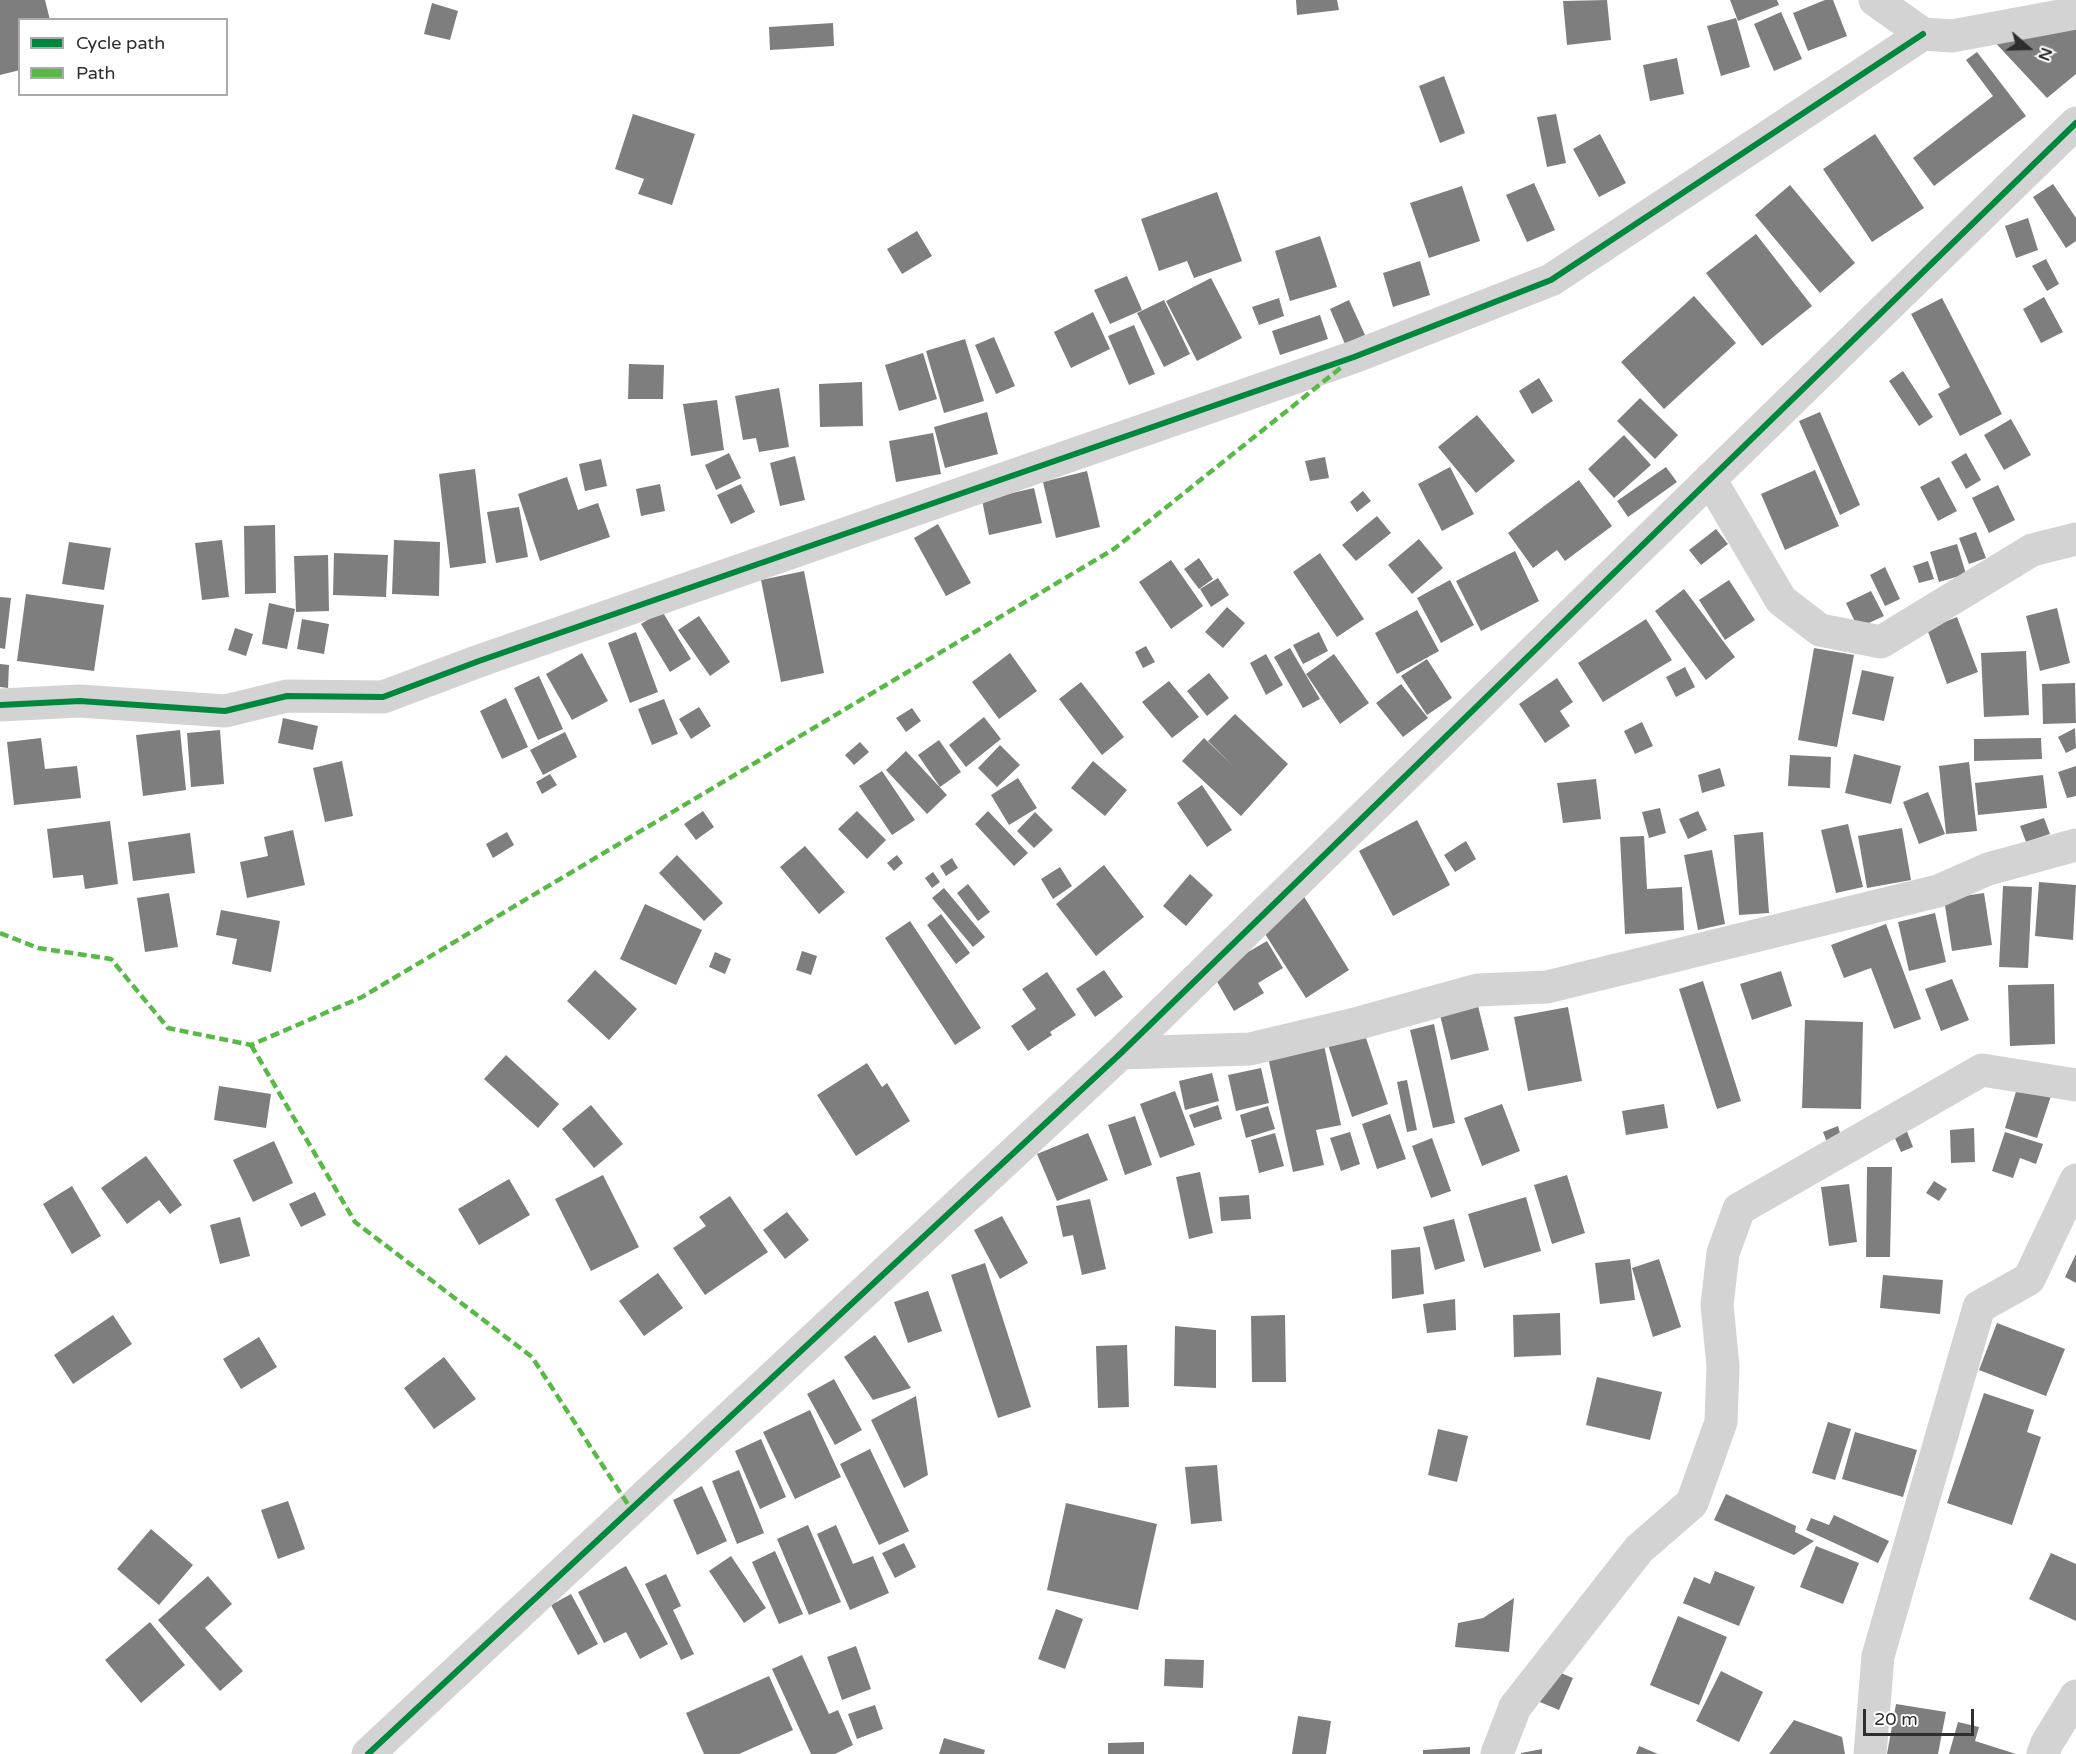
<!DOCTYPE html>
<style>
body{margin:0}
#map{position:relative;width:2076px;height:1754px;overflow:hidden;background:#fff;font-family:"Varela Round",sans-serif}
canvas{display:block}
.legend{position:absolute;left:18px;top:18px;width:210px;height:78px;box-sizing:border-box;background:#fff;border:2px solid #ababab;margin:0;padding:8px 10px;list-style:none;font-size:18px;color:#2e2e2e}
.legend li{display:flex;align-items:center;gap:12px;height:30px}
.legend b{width:30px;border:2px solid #ababab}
.north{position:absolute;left:1998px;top:18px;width:60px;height:60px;-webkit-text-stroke:4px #fff;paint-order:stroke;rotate:110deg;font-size:16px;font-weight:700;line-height:24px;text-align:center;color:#2e2e2e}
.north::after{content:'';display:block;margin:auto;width:21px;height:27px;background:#2e2e2e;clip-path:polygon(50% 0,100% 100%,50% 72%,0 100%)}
.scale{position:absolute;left:1863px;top:1709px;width:111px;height:27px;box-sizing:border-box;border:3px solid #2e2e2e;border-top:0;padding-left:8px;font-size:18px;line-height:21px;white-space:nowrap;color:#2e2e2e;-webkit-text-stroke:4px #fff;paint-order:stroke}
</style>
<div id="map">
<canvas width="2076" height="1754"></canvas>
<ul class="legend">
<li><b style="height:8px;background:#00873e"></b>Cycle path</li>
<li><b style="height:8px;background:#58b947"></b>Path</li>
</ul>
<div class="north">N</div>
<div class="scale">20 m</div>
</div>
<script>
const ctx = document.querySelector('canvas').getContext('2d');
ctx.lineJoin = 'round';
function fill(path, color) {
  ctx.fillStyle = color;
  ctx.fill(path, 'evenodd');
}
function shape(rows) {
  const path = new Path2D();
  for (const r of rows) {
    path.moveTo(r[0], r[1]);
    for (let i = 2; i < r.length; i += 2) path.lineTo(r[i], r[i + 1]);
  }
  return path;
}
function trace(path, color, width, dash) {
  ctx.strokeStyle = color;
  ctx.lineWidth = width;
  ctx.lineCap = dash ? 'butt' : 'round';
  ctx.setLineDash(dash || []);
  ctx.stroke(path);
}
const building = shape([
 [0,0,45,0,50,20,20,20,20,70,0,75],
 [1296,0,1337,0,1339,10,1297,15],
 [1607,0,1611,40,1567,45,1563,1],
 [1730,0,1777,0,1779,5,1738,21],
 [1825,0,1833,0,1847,36,1808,51,1793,13],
 [432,3,458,11,450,40,424,34],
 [1781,12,1802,59,1774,71,1754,24],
 [1736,18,1750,67,1721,76,1707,26],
 [833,23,834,46,770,50,769,27],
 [2076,26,2076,74,2047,98,1989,36],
 [1977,52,2026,116,1934,186,1913,158,1993,96,1966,60],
 [1677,58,1684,94,1650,101,1643,65],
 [1444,76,1465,133,1440,143,1419,86],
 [633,114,695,134,672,205,638,194,644,179,615,169],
 [1556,114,1566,163,1547,167,1537,117],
 [1600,134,1626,183,1599,197,1573,149],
 [1875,134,1924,208,1872,242,1823,169],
 [1534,183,1555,230,1527,242,1506,195],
 [2053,184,2076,218,2076,241,2066,248,2033,197],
 [1790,185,1855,263,1820,293,1755,215],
 [1462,186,1480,241,1429,258,1410,203],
 [1217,192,1242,261,1194,278,1187,261,1159,271,1141,219],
 [2028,218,2038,250,2016,258,2005,226],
 [917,231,932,256,902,274,887,249],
 [1756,234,1812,306,1762,346,1706,273],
 [1320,236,1337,287,1290,301,1275,251],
 [2046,259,2059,284,2047,291,2032,266],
 [1420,261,1430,295,1393,307,1383,273],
 [1127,276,1142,310,1110,324,1094,290],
 [1211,278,1242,338,1197,361,1166,301],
 [1694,296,1736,343,1664,409,1621,362],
 [2044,297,2063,332,2041,343,2023,309],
 [1279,298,1284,316,1259,325,1252,307],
 [1942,298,2002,414,1960,436,1938,394,1950,387,1911,314],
 [1164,300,1190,354,1164,367,1137,313],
 [1349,300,1365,335,1345,344,1330,309],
 [1093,312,1110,349,1071,368,1054,332],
 [1320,315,1328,339,1280,355,1272,331],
 [1134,325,1155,374,1129,385,1108,336],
 [994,337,1015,386,996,394,975,345],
 [965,339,984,401,944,413,926,351],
 [923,353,937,399,899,411,885,365],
 [629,364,664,365,663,399,628,399],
 [1903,371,1933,417,1919,426,1889,381],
 [1539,378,1553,401,1532,414,1519,391],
 [862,382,863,426,820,427,819,384],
 [779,388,789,447,759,452,756,438,743,440,735,396],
 [1640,398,1678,435,1655,459,1617,421],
 [717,400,724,450,691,456,683,404],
 [987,412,998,454,945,468,934,427],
 [1820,412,1860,505,1840,515,1799,421],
 [1477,415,1515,461,1476,493,1438,447],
 [2011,419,2031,455,2004,470,1984,435],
 [933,433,941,474,896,482,889,441],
 [1624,435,1651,465,1614,498,1588,469],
 [729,453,741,478,716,490,705,465],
 [1966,453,1981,480,1966,489,1951,462],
 [795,456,805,500,780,506,770,463],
 [1325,457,1329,478,1310,481,1305,461],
 [601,459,607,486,585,491,579,464],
 [1450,467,1474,514,1442,531,1418,484],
 [1666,467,1677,482,1628,517,1617,501],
 [475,469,486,563,450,568,439,474],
 [1815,470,1839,526,1785,550,1761,494],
 [1087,471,1100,527,1056,538,1043,482],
 [567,477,578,510,598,503,610,537,540,561,518,494],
 [1939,477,1957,511,1938,521,1920,487],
 [1579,480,1612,526,1565,561,1557,550,1533,568,1508,533],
 [660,484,665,511,641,516,636,489],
 [741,484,755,512,731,524,717,495],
 [1998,485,2015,520,1989,533,1972,498],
 [1034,488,1042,523,989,535,982,500],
 [1363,491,1371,501,1357,512,1350,502],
 [519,507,528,557,496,563,487,512],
 [1377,516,1391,533,1356,561,1342,545],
 [938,524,971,583,946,596,914,538],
 [275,525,276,593,245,594,244,526],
 [1716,529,1728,544,1701,565,1689,550],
 [1976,532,1986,558,1969,564,1959,538],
 [1419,539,1443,568,1412,594,1388,565],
 [222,540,229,597,202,600,195,543],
 [394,540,440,542,439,596,392,594],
 [69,542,111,548,104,590,62,584],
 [1957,544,1966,574,1939,582,1930,552],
 [1515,551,1539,601,1481,631,1456,581],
 [334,553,388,555,386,597,333,595],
 [1320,553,1364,619,1337,637,1293,572],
 [328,555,329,611,296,612,294,556],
 [1199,558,1213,579,1199,589,1184,569],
 [1171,560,1203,606,1171,629,1139,582],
 [1928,561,1934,579,1919,583,1913,566],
 [1885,567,1900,599,1885,606,1870,575],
 [804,571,824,673,781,682,761,580],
 [1218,578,1229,595,1211,607,1200,589],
 [1450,580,1474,625,1441,643,1417,598],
 [1729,580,1755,620,1725,640,1699,600],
 [1684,589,1735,657,1706,680,1655,611],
 [1871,591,1884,616,1858,628,1846,603],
 [26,594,104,605,94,671,17,661],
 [0,597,11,598,5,649,0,648],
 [269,603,295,609,287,649,262,644],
 [1227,607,1245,623,1223,648,1205,632],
 [2057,608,2070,663,2040,671,2026,616],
 [1417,610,1439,651,1397,674,1375,633],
 [662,611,691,659,670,672,641,624],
 [699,616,730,662,710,676,678,630],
 [1957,617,1978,672,1947,684,1927,629],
 [302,619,329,624,324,654,297,649],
 [1646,619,1672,660,1603,702,1578,663],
 [235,628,253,634,246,656,228,650],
 [636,632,658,692,630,703,608,643],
 [1319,632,1328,651,1303,664,1293,645],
 [1146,646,1155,662,1143,668,1135,652],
 [1290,648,1320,699,1303,708,1274,657],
 [1814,648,1854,655,1837,747,1798,740],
 [2026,651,2029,715,1984,717,1981,653],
 [582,653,608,701,572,720,546,674],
 [1010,653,1037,691,999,719,972,682],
 [1266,654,1283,685,1266,695,1250,663],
 [1334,654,1369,703,1340,724,1306,674],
 [1427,659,1452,698,1427,715,1401,676],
 [0,664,9,665,8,688,0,687],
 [1685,667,1695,687,1676,697,1666,677],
 [1862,670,1894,677,1884,721,1852,714],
 [1209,673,1229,698,1207,716,1187,691],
 [539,676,563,729,538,740,514,688],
 [1557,678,1573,702,1560,711,1570,726,1545,743,1519,704],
 [1169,681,1199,717,1172,738,1142,702],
 [1081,682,1124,737,1102,755,1059,699],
 [2075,683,2076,723,2043,724,2042,684],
 [1401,684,1428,718,1403,737,1376,703],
 [506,698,528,747,502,759,480,711],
 [664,699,678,734,652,745,638,709],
 [699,707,711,726,691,739,679,719],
 [912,708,921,721,906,732,896,718],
 [1235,714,1288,764,1241,816,1182,761,1204,738,1232,765,1208,741],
 [984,717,1001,739,966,767,949,745],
 [283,718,318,726,313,750,278,743],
 [1642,722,1653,746,1635,754,1624,731],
 [2075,728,2076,748,2066,753,2058,737],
 [180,730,186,790,143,796,136,735],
 [220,730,224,784,191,787,187,733],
 [565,732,577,757,543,775,530,750],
 [41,738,45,769,77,766,81,798,14,805,7,742],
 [2041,738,2042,759,1974,761,1974,739],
 [939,740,961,772,940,787,918,755],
 [860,742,869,752,854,765,845,755],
 [1000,745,1020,765,997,787,978,768],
 [906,751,947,795,927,814,886,770],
 [1854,754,1901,766,1891,804,1845,793],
 [1790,755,1831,757,1830,788,1788,786],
 [342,761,353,816,325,822,313,768],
 [1093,761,1127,790,1105,816,1071,788],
 [1969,762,1977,831,1946,834,1939,766],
 [2076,766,2076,796,2067,798,2058,772],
 [1720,768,1725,786,1702,793,1698,775],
 [882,771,915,820,892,835,859,786],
 [550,774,557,785,542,794,536,782],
 [2043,775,2047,808,1978,815,1975,783],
 [1018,778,1037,808,1009,825,991,795],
 [1596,779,1601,819,1563,823,1557,783],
 [1202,785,1232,830,1207,847,1177,803],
 [1928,792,1945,834,1919,844,1903,802],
 [1660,808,1666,833,1649,838,1642,812],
 [703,811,714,827,696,840,684,824],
 [857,811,886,840,867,859,838,829],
 [988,811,1028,853,1014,866,975,824],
 [1698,811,1707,830,1688,839,1679,819],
 [1035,812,1053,830,1034,848,1017,831],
 [2044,818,2050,834,2026,842,2020,826],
 [1417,820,1450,885,1393,916,1359,851],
 [110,821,118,884,85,889,83,875,53,878,47,829],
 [1848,824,1863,887,1836,893,1821,830],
 [1902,828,1911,880,1867,888,1858,836],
 [293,830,305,885,247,898,240,862,268,856,264,837],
 [507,832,514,845,493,858,486,844],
 [1763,832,1769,913,1739,915,1734,835],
 [190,833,195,873,133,881,128,842],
 [1644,836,1647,889,1682,887,1684,930,1625,934,1620,837],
 [1466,841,1476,859,1455,872,1444,855],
 [805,846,845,892,819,914,780,867],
 [1712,850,1725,924,1698,930,1684,855],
 [677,855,723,903,704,921,659,873],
 [897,855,903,863,894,871,887,863],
 [952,858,958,868,946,876,940,866],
 [1104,865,1144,917,1096,956,1056,904],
 [1060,867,1072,886,1053,899,1041,879],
 [933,872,940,882,932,888,925,878],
 [1190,874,1213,895,1186,926,1163,906],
 [2039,882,2076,885,2073,940,2035,936],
 [968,884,990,912,978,921,957,893],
 [2003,886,2032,887,2028,968,1999,967],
 [944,888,985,937,973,947,932,898],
 [169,893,178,947,145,952,137,898],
 [1984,893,1992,945,1952,951,1944,899],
 [1303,895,1349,970,1306,998,1258,923],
 [645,904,702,930,676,985,620,959],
 [221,910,280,921,271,972,232,964,237,939,216,935],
 [1935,913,1946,962,1909,971,1898,922],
 [941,914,970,953,956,964,927,925],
 [910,921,981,1028,955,1045,885,938],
 [1886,924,1921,1019,1894,1029,1871,968,1844,978,1831,945],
 [1267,941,1283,968,1258,983,1264,993,1234,1011,1212,973],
 [802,951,817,956,811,975,796,970],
 [715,952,731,959,725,974,709,967],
 [595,970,637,1009,609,1040,567,1001],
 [1104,970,1123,997,1095,1017,1076,989],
 [1781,971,1792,1006,1752,1020,1740,984],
 [1047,972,1076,1015,1050,1032,1052,1035,1028,1051,1011,1026,1036,1009,1022,989],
 [1952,979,1969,1020,1941,1031,1925,989],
 [1703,981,1741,1101,1717,1109,1679,989],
 [2054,984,2055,1044,2010,1046,2008,985],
 [1478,1006,1489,1050,1451,1060,1440,1015],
 [1568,1007,1582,1081,1528,1091,1514,1017],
 [1805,1020,1863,1022,1861,1109,1802,1108],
 [1434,1024,1455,1123,1433,1128,1410,1030],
 [1364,1032,1388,1104,1352,1117,1328,1045],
 [1324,1045,1341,1125,1316,1130,1324,1165,1293,1172,1268,1057],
 [506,1055,559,1104,538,1128,484,1079],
 [867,1063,882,1087,887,1083,910,1121,856,1156,817,1095],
 [1261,1068,1269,1103,1236,1111,1228,1075],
 [1212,1073,1219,1101,1185,1110,1179,1081],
 [1407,1080,1417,1130,1407,1132,1397,1082],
 [2018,1085,2051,1096,2037,1138,2005,1128],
 [219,1086,271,1094,266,1128,214,1120],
 [1175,1091,1195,1145,1160,1158,1140,1104],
 [1502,1104,1520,1151,1482,1166,1464,1118],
 [1664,1104,1668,1128,1626,1135,1622,1111],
 [591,1105,623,1144,594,1168,562,1129],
 [1218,1105,1222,1119,1194,1128,1189,1115],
 [1268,1106,1275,1129,1246,1138,1240,1115],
 [1390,1114,1406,1159,1377,1169,1362,1124],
 [1135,1116,1152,1165,1125,1175,1108,1125],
 [1838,1126,1842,1140,1828,1145,1823,1132],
 [1974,1128,1975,1162,1951,1163,1950,1130],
 [1906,1129,1913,1147,1901,1152,1893,1134],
 [1350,1132,1360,1164,1341,1171,1330,1138],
 [2005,1132,2043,1144,2036,1164,2020,1158,2013,1178,1992,1171],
 [1088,1133,1108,1180,1057,1201,1037,1154],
 [1275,1133,1284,1166,1259,1173,1251,1140],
 [1432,1138,1451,1191,1431,1198,1412,1146],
 [274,1141,293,1183,253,1202,233,1160],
 [146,1156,182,1205,170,1214,159,1200,127,1224,101,1188],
 [1867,1167,1892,1167,1890,1257,1866,1257],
 [1200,1172,1213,1233,1189,1239,1176,1177],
 [603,1175,639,1247,591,1271,555,1199],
 [1567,1175,1585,1233,1552,1244,1534,1185],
 [509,1179,530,1215,479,1245,458,1209],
 [1934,1181,1947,1189,1939,1201,1926,1193],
 [1849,1184,1857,1242,1829,1246,1821,1187],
 [72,1186,101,1236,72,1254,43,1204],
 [315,1192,326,1215,301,1227,289,1204],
 [1249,1195,1251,1219,1221,1221,1219,1197],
 [730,1196,768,1252,705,1295,673,1248,706,1226,699,1217],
 [1526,1197,1541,1251,1484,1268,1468,1214],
 [1090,1199,1106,1269,1082,1275,1073,1235,1063,1237,1056,1206],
 [787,1212,809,1240,785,1259,763,1230],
 [1002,1216,1028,1263,1000,1279,974,1230],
 [240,1217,250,1256,220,1264,210,1225],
 [1454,1219,1465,1261,1435,1270,1423,1227],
 [1420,1247,1424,1294,1392,1299,1391,1250],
 [2076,1254,2076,1283,2065,1277],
 [1630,1259,1635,1300,1600,1304,1595,1263],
 [1659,1259,1681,1327,1653,1337,1632,1268],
 [985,1263,1031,1407,998,1418,951,1275],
 [658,1273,683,1308,644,1336,619,1301],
 [1883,1275,1943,1280,1940,1314,1880,1308],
 [928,1291,942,1331,908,1343,894,1302],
 [1455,1299,1456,1330,1427,1333,1423,1304],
 [1560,1313,1561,1355,1514,1357,1513,1315],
 [113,1315,132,1344,73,1384,54,1355],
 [1285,1315,1286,1382,1252,1382,1251,1316],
 [1997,1323,2065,1349,2046,1396,1979,1370],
 [1175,1326,1216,1330,1216,1388,1174,1386],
 [875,1335,911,1388,873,1400,844,1357],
 [259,1337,277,1367,241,1389,223,1359],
 [1127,1345,1129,1407,1098,1408,1096,1346],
 [444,1357,476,1399,434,1429,404,1388],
 [1597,1377,1662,1392,1650,1440,1586,1425],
 [834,1379,862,1430,835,1445,807,1394],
 [1984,1393,2034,1410,2027,1432,2041,1437,2012,1525,1947,1503],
 [916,1396,928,1475,904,1488,871,1420],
 [810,1410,841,1477,795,1499,763,1432],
 [1828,1422,1851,1429,1835,1480,1812,1473],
 [1438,1429,1468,1436,1457,1482,1428,1475],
 [1855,1432,1917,1450,1903,1497,1842,1479],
 [761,1439,786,1497,760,1509,735,1451],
 [870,1449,909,1531,879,1545,840,1464],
 [1217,1465,1222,1521,1191,1524,1185,1467],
 [739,1470,764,1533,737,1544,712,1481],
 [702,1486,727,1541,697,1555,673,1500],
 [1726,1494,1796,1526,1795,1532,1814,1541,1794,1555,1714,1520],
 [288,1501,305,1549,278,1559,261,1510],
 [1066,1503,1157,1524,1138,1610,1047,1590],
 [1834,1515,1889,1541,1878,1563,1806,1530,1811,1518,1829,1525],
 [808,1525,841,1602,809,1615,777,1539],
 [836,1525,853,1564,873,1556,889,1593,850,1610,817,1534],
 [151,1529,193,1565,159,1605,117,1569],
 [904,1543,916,1567,895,1578,882,1553],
 [1816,1546,1859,1563,1843,1604,1800,1587],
 [775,1551,803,1614,779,1624,752,1562],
 [2051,1553,2076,1564,2076,1621,2029,1599],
 [731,1556,766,1608,744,1623,709,1571],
 [626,1566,668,1644,640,1659,626,1632,604,1643,578,1592],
 [1715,1571,1755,1587,1739,1626,1683,1603,1694,1577,1710,1584],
 [666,1574,681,1606,673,1610,694,1654,681,1660,645,1584],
 [208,1576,232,1604,205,1628,243,1671,220,1691,158,1620],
 [571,1594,598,1644,578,1655,551,1605],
 [1514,1598,1509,1652,1455,1647,1458,1623,1483,1618],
 [1056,1609,1083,1619,1065,1669,1038,1659],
 [1678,1616,1727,1637,1699,1705,1650,1685],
 [150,1622,185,1665,141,1703,105,1660],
 [856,1646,871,1689,842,1700,827,1657],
 [802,1655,829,1714,838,1710,853,1745,835,1754,811,1754,772,1669],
 [1165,1659,1204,1660,1203,1688,1164,1686],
 [1549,1668,1573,1678,1559,1710,1535,1700],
 [1721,1671,1763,1692,1739,1742,1696,1721],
 [769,1676,793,1730,739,1754,704,1754,686,1713],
 [1896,1704,1946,1712,1938,1754,1887,1754],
 [875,1705,883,1729,857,1739,848,1714],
 [1298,1716,1331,1721,1326,1754,1292,1754],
 [1794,1720,1842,1737,1845,1754,1769,1754],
 [1958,1722,1979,1727,1975,1741,2016,1754,1949,1754],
 [944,1738,985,1750,984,1754,939,1754],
 [1144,1742,1144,1754,1108,1754,1108,1743],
 [1639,1746,1658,1754,1636,1754],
 [1470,1747,1470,1754,1423,1754,1423,1750],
 [1542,1749,1542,1754,1521,1754,1521,1753]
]);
const street = shape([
 [1875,0,1923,34,1952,36,2076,13],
 [1710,479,1781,600,1820,630,1881,642,2032,550,2076,539],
 [0,705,80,701,225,711,287,696,383,697,479,661,1354,357,1551,280,1923,34],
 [1121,1053,1250,1049,1359,1023,1478,990,1547,987,1938,891,1988,869,2076,845],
 [368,1754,1121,1053,2076,123],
 [1497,1754,1515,1707,1639,1549,1692,1503,1721,1422,1723,1366,1717,1305,1723,1253,1739,1209,1982,1070,2076,1085],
 [1870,1754,1878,1656,1979,1307,2029,1279,2076,1180],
 [2043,1754,2047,1743,2076,1696]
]);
const quiet = shape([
 [0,933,38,948,111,959,168,1028,251,1045,362,997,1114,549,1343,366],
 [251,1045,355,1222,532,1357,631,1509]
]);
const cycleway = shape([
 [0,705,80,701,225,711,287,696,383,697,479,661,1354,357,1551,280,1923,34],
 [368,1754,1121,1053,2076,123]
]);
fill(building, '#7e7e7e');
trace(street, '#d3d3d3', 33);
trace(quiet, '#58b947', 4.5, [9, 4.5]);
trace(cycleway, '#00873e', 6);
</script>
